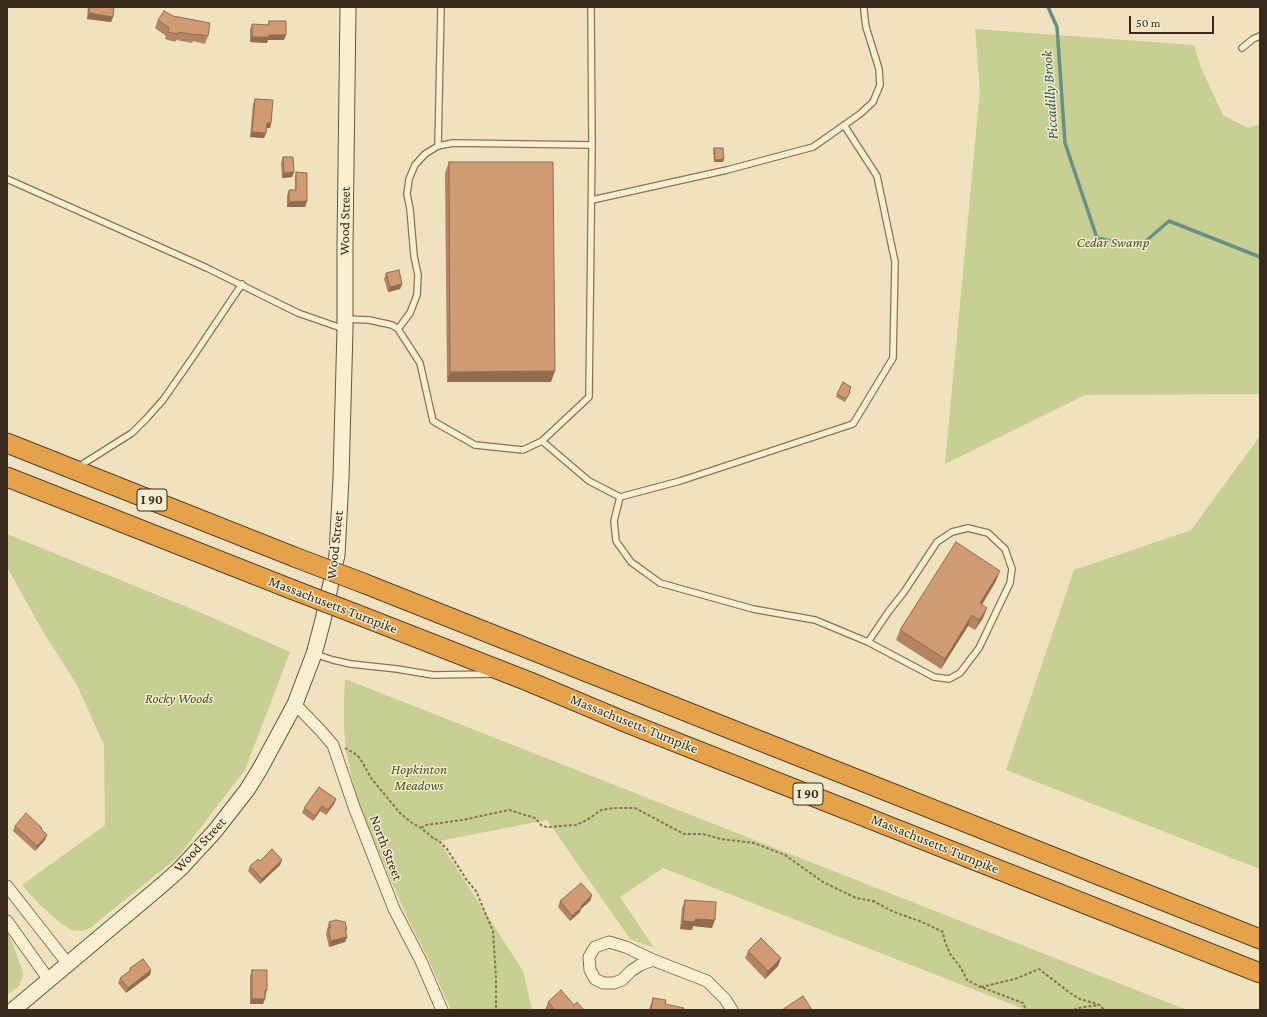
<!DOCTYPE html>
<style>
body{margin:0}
#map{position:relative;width:1267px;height:1017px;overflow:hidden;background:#f0e2bf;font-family:"Crimson Pro",serif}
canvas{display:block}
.frame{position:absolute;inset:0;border:8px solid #382a1c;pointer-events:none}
.scale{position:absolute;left:1129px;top:16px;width:85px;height:18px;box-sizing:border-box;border:2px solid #382a1c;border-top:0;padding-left:5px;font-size:12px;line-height:14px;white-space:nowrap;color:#382a1c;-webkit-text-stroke:3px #f7eccf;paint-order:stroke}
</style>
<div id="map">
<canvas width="1267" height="1017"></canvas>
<div class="frame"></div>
<div class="scale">50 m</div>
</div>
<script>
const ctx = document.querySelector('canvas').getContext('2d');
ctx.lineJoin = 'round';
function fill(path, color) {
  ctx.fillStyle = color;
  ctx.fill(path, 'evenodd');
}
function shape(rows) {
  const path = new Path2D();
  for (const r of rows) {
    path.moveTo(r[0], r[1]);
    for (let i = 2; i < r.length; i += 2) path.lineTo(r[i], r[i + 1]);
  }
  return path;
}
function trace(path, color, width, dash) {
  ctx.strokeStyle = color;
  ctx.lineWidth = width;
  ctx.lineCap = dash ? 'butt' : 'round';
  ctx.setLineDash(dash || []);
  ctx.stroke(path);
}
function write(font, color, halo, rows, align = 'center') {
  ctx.font = font + ' "Crimson Pro",serif';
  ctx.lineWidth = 3;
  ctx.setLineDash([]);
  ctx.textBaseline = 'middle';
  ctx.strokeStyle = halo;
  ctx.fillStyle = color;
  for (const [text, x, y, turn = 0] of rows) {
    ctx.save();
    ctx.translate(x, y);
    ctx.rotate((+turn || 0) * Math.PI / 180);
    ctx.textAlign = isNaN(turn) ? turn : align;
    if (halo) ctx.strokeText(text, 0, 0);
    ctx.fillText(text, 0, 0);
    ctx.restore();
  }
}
const green = shape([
 [975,29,1194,45,1201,68,1223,115,1248,128,1260,124,1260,394,1085,395,945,464,980,90],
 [1260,436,1260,869,1006,770,1074,570,1191,530],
 [7,534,204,614,290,652,245,770,178,857,90,928,82,931,71,930,58,921,39,904,22,885,105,825,104,745,77,685,42,630,7,567],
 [345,679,1187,1010,1026,1010,663,868,620,897,654,948,630,939,547,820,439,841,523,971,532,1010,451,1010,427,956,407,917,371,834,356,797,346,751,344,727,344,702],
 [7,931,15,950,23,972,23,976,19,986,7,995]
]);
const stream = shape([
 [1048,7,1057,27,1065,143,1097,238,1139,247,1169,221,1260,257]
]);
const path = shape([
 [345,748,354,753,360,758,371,778,400,813,412,823,421,828,433,838,439,841,447,849,466,879,476,891,493,931,496,978,496,1010],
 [421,828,426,825,462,820,509,810,535,818,542,826,547,827,576,825,587,820,601,810,614,808,635,808,684,834,703,834,721,839,754,843,785,855,823,882,856,898,873,901,894,912,922,922,943,932,944,939,950,954,961,968,967,980,981,987,1023,1003,1026,1010],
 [981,987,1015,979,1039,969,1070,993,1080,999,1100,1005,1104,1010],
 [1074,1010,1078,1008,1099,1005]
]);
const lane = shape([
 [591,7,592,145],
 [1242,48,1253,39,1260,36],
 [438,146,441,7],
 [7,179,207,268,298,313,344,329],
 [592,200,727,170,813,147,860,114,873,102,880,85,879,69,866,27,864,11,864,7],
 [345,319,369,320,392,325,398,329,420,363,433,421,475,445,523,450,542,441,589,481,620,497,680,481,853,424,893,358,895,262,877,176,844,125],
 [398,329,410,313,417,295,418,275,414,256,410,209,407,194,409,179,415,165,425,154,438,146,453,143,592,145,589,397,542,441],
 [78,467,132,433,146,419,163,400,193,357,242,284],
 [620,497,614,521,616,541,631,562,660,583,753,609,815,620,868,642,889,611,904,592,937,542,952,532,968,528,988,533,1005,549,1012,569,1010,583,979,648,960,673,949,679,934,677,868,642],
 [315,654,333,660,351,664,397,669,433,675,492,674]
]);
const street = shape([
 [295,704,321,731,333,745,354,807,394,909,421,961,442,1010],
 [7,886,68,964],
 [7,921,49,980],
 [653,960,640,965,631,971,622,980,614,983,603,983,595,979,590,970,589,957,595,947,609,942,626,947,653,960,707,981,725,999,732,1010]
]);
const secondary = shape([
 [13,1010,162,885,181,868,215,831,247,790,260,769,295,704,314,654,323,620,337,555,341,478,345,329,345,245,348,7]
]);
const highway = shape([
 [7,443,297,558],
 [7,477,291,589],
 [363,583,773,746,1260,939],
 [356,614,530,682,630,724,1260,973]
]);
const highwayBridge = shape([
 [297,558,363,583],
 [291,589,356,614]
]);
const wall = shape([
 [88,7,114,7,113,17,111,22,87,19],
 [158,20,208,36,205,44,193,41,192,43,176,40,175,42,165,39,166,36,155,28],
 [269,21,284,40,268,40,267,43,250,42,250,30,252,24,267,25],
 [255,99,271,123,270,128,266,128,266,133,264,138,250,137,253,104],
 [714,148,724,159,723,162,714,162,713,151],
 [283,157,294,172,292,177,282,178,281,163],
 [449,162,551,382,447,382,445,173],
 [296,172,307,201,305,207,287,207,287,195,289,190,295,190,295,178],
 [386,273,402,284,400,289,388,292,384,279],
 [849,391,850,392,845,402,836,397,837,394],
 [996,581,982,605,983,618,975,630,968,626,941,669,896,640,900,630],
 [336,799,334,804,326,815,320,811,313,821,302,813,304,808],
 [15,826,42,828,41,830,45,840,35,851,13,831],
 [282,860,280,865,260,884,248,871,250,866,260,861],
 [592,895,590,901,581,909,580,912,570,921,558,907,560,901],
 [685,900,712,928,693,926,692,930,680,929,682,908],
 [329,922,347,929,346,933,347,937,345,942,329,947,326,934],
 [748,951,781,958,778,966,765,979,745,958],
 [130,968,151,970,150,975,126,993,118,983,120,978,129,971],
 [252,970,267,990,263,1004,250,1004,250,976],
 [653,998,665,1004,683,1010,649,1010,650,1006],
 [548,1002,574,1005,584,1010,545,1010]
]);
const shadedWall = shape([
 [89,13,113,17,111,22,87,19],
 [269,35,286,35,284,40,268,40,267,43,250,42,252,37],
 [267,123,271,123,270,128,265,128],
 [252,132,266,133,264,138,250,137],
 [724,159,723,162,714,162,715,160],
 [294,172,292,177,282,178,284,173],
 [307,201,305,207,287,207,289,202],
 [402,284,400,289,388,292,390,287],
 [555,371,551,382,447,382,450,372],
 [1000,571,996,581,976,614,980,603],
 [987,608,983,618,975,630,979,620],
 [972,615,968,626,941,669,945,659],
 [336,799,334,804,326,815,328,810],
 [322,806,320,811,313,821,315,816],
 [47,835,45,840,35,851,37,846],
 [282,860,280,865,260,884,262,879],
 [592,895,590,901,581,909,580,912,570,921,572,916,581,906],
 [695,919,715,920,712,928,693,926,692,930,680,929,683,921],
 [347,937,345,942,329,947,331,941],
 [781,958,778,966,765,979,768,971],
 [151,970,150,975,126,993,128,988],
 [252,999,265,999,263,1004,250,1004]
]);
const building = shape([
 [89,7,114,7,113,17,89,13,89,7],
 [164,11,173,16,210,23,208,36,195,34,195,35,178,32,178,34,168,32,169,28,158,20,164,11],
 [269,21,286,21,286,35,269,35,269,37,252,37,252,24,269,25,269,21],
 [255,99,273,100,271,123,267,123,266,133,252,132,255,99],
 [714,148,723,148,724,159,715,160,714,148],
 [283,157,293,157,294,172,284,173,283,157],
 [449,162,553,162,555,371,450,372,449,162],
 [296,172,307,173,307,201,289,202,289,190,296,190,296,172],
 [399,270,402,284,390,287,386,273,399,270],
 [843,382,851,387,849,391,850,392,846,399,837,394,843,382],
 [956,542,1000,571,980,603,987,608,979,620,972,615,945,659,900,630,956,542],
 [319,787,336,799,328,810,322,806,315,816,304,808,319,787],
 [26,813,42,828,41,829,47,835,37,846,15,826,26,813],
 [272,849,282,860,262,879,250,866,258,859,260,861,272,849],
 [581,883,592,895,581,906,582,907,572,916,560,901,581,883],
 [685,900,716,902,715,920,695,919,695,922,683,921,685,900],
 [336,920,345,922,347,929,345,929,347,937,331,941,328,928,331,928,329,922,336,920],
 [761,938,781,958,768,971,748,951,761,938],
 [143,959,151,970,128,988,120,978,131,970,130,968,143,959],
 [252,970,267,970,267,990,265,990,265,999,252,999,252,970],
 [561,990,574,1005,577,1002,584,1010,555,1010,548,1002,561,990],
 [803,996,812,1010,782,1010,803,996],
 [653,998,666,1000,665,1004,684,1008,683,1010,651,1010,653,998]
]);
const shields = [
 [152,500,30],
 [808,794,30]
];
const shieldNames = [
 ["I 90",152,500],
 ["I 90",808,794]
];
const streetNames = [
 ["Wood Street",345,221,-89],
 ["Wood Street",335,545,-84],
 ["Massachusetts Turnpike",333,605,21],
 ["Massachusetts Turnpike",634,724,22],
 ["Massachusetts Turnpike",935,844,22],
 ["Wood Street",200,845,-47],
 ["North Street",386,848,69]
];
const parkNames = [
 ["Cedar Swamp",1113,243],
 ["Rocky Woods",179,699],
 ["Hopkinton",419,770],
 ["Meadows",419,786]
];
const waterNames = [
 ["Piccadilly Brook",1050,95,-94]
];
fill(green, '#c7cf92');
trace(stream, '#699086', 3.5);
trace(lane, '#8a7256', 8);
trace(street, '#8a7256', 13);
trace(secondary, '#6b533a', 17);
trace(highway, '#57402b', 21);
trace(path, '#8a7256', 2, [3, 2]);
trace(lane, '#fbefd2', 5.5);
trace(street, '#fbefd2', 11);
trace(secondary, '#fbefd2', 15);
trace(highway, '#e5a24a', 19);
trace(highwayBridge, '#57402b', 21, []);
trace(highwayBridge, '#e5a24a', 19);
fill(wall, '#b38463');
fill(shadedWall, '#926c50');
fill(building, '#d09a73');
trace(building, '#926c50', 1);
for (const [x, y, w] of shields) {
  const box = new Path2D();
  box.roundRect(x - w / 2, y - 11, w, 22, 3);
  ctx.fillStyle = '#f7eccf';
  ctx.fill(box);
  trace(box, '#382a1c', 1);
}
write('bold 13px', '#382a1c', null, shieldNames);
write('14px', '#382a1c', '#f7eccf', streetNames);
write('italic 14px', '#485621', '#f7eccf', parkNames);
write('italic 15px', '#2a5956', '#f7eccf', waterNames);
</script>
